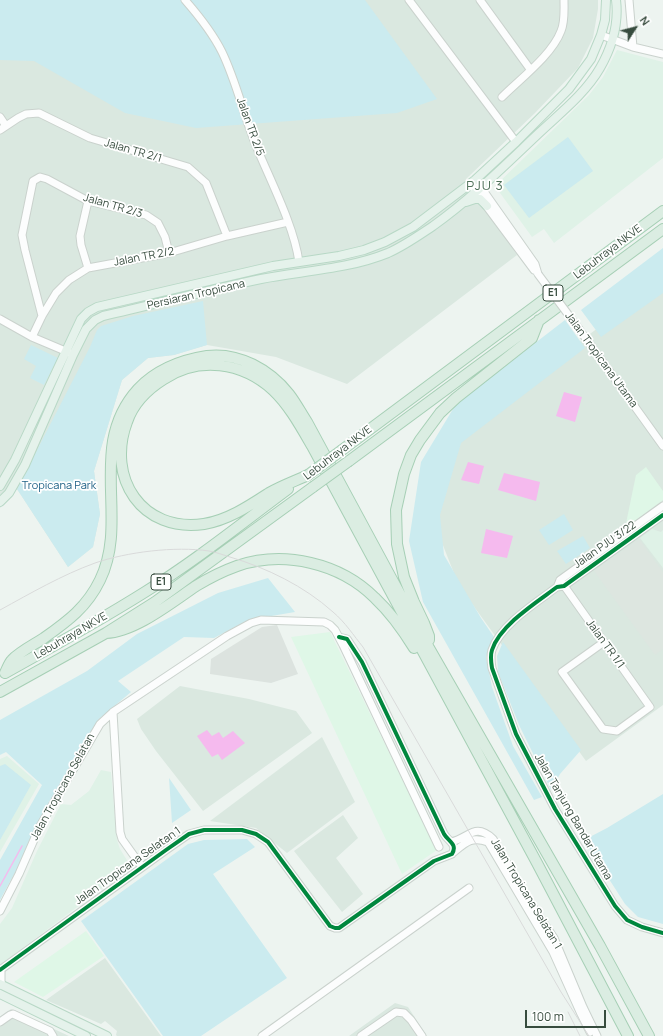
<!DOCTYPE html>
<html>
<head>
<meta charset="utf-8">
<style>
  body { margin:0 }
  #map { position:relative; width:663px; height:1036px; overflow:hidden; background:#edf4f0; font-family:Manrope,sans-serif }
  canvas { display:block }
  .north { position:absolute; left:615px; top:8px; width:40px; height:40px; -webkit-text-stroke:3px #fff; paint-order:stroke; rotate:54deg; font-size:11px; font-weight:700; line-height:16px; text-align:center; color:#374c3e }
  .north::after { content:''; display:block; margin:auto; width:14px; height:18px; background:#374c3e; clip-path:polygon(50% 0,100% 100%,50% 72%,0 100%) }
  .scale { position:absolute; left:525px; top:1010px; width:81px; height:18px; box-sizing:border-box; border:2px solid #374c3e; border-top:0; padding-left:5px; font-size:12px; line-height:14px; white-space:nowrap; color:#374c3e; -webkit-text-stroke:3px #fff; paint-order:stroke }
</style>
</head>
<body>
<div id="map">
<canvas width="663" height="1036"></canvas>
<div class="north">N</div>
<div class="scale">100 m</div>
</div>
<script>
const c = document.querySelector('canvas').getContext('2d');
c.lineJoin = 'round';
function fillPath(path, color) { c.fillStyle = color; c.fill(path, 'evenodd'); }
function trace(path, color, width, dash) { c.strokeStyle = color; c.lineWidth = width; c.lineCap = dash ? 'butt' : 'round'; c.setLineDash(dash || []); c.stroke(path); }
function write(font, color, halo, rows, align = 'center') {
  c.font = font + ' Manrope,sans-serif'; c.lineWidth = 3.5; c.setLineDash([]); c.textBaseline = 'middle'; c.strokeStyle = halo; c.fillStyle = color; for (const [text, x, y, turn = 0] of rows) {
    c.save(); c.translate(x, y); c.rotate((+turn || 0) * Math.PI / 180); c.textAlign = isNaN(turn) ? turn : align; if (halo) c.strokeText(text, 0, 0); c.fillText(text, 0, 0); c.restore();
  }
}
const residential = new Path2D(`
  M0,0h598v9l-5,29 -15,30 -43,45 -69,66 51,76 -170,129 -71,-27 -69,-12 -33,10 -26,3 -26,22 -28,91 6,43 -7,33 -25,20 -51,-78 -17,19z
  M663,279v426l-77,56 -127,-175 -24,-61 12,-65 22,-35z
  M180,686l69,13 47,12 16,22 -109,78 -47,-60 -15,-22 -4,-10z
  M322,737l33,65 -68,51 -31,-25 -46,-7z
  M343,815l15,23 -22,20 27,36 -21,18 -48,-61z
  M105,958l56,78h-44l-1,-1 1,-4 -12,-10 -4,3 -55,-24z
  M395,1003l13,4 19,29h-78z
  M11,1009l58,27h-69v-19z`);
const commercial = new Path2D(`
  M646,467l17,24v9l-38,28 11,-53z
  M330,632l107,218 -35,24 -111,-237z
  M86,931l18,25 -61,41 -29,-15z`);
const industrial = new Path2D(`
  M639,539l24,33v77l-8,6 -61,-84z`);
const education = new Path2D(`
  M617,50l46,12v96l-109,85 -10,-14 -12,8 -37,-51 94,-91 14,-18z
  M652,529l9,3 2,-2v38l-23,-30z
  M7,756l32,28 -39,68v-93z
  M101,770l10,2 6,68 3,9 10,16 -1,3 -129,97v-41l12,-16 25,-57 24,-47 10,1 18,-14z`);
const green = new Path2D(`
  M0,0h365l72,99 -40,14 -201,15 -71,-15 -91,-52 -34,-1z
  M568,137l25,34 -64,47 -25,-33z
  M663,248v45l-62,44 -20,-27z
  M203,301l4,44 -33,10 -26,3 -26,22 -28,91 6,43 -7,33 -25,20 -51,-78 73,-142 7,-17 4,-4 32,-10z
  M565,320l20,28 -124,95 -21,72 4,40 37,63 13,19 -8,20 6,30 21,59 29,51 -8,3 -111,-198 -14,-61 12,-79 35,-58z
  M31,345l27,13 -14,27 -14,-7 6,-12 -12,-7z
  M564,514l9,16 -24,15 -10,-15z
  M583,536l7,12 -24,16 -9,-13z
  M268,578l27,34 -47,8 -34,18 -30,-1 -66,44 13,11 -33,28 -98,180v-40l42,-75 -36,-33 -6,3v-35l87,-49 50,-37 81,-41z
  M503,642l78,108 -21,24 -9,16 -32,-65 -21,-53 -1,-16z
  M5,764l26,21 -31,55v-74z
  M169,778l22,32 -19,13z
  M663,794v130l-25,-7 -13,-13 -41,-64 23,-12z
  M247,839l8,8 -42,27 74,104 -86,58h-38l-82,-115 107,-77 16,-4z`);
const parking = new Path2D(`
  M277,625l21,49 -27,9 -61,-9 1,-15 51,-32z`);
const water = new Path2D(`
  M564,392l18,5 -7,25 -19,-6z
  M468,462l16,4 -5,18 -18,-4z
  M504,473l36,9 -4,19 -38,-11z
  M486,529l27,7 -6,22 -26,-5z
  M207,730l5,6 7,-4 4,6 10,-7 12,12 -23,17 -4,-6 -6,3 -15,-21z`);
const stream = new Path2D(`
  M0,886l22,-40`);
const minor = new Path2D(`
  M185,0c14,16 27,32 37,52 15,31 22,65 35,96 14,34 37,78 42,114
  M409,0l107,142
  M480,0l50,69
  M629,0l4,47
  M601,35l32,12 30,7
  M502,97c18,-18 50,-42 59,-66 4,-9 3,-21 3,-31
  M0,117l6,9
  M0,130l18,-12 8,-4 13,-1 51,25 98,29 18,16 21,53
  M478,183l57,81 3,10
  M470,184l64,86
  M88,201l-8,35 1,9 7,23
  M42,316l-17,-66 -3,-15 11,-54 7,-4 7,2 41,22 58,14 12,8 7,14 4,16
  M0,319l32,18 38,16
  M579,329l84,117
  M32,337l10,-21 14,-23 13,-13 19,-12 81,-15 58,-17 61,-14
  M663,515l-99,71 -7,1c-20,15 -57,38 -65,63 -2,6 -1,12 0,18l24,66 39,75 60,97 12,14 15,7 21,6
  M560,580l90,127 -33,24 -14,-2 -41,-57 42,-30
  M558,585l2,-5 103,-74
  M113,712l7,120 2,7 20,28
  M451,842c18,-4 24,-20 42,-3l32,56 29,43 29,69 14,29
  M454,852c12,-10 18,-16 34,-10l65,110 28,62 9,18
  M0,911l19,-37 21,-48 60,-102 13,-12 114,-76 24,-13 10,-3 63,2 6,3 5,5 8,15 96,202
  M1,969v12l1,4
  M0,970l166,-120 23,-16 15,-4h38l14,4 12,8 62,84 5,2h4l95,-67 18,-7c6,-10 -4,-13 -8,-20l-82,-172 -15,-23 -8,-2
  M0,1022l10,-7 3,-1 37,17 3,5
  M262,1036l207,-148
  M361,1036l35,-24 8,1 7,7 11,16`);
const major = new Path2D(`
  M466,202l9,-3h5l7,7
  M0,486l15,-26 66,-141 7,-7 9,-5 176,-41 66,-10 25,-6 21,-8 28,-15 62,-47 41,-38 53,-53 22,-30 10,-24 4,-15 1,-20
  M0,502l9,-9 16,-28 48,-110 13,-26 9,-9 8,-4c53,-12 105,-26 158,-37 42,-8 88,-10 127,-26 16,-7 30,-17 45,-27 38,-27 71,-60 105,-92 21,-20 47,-40 62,-66 12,-21 19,-44 16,-68
  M0,984l107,52
  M0,994l86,42`);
const highway = new Path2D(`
  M342,450l321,-239
  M349,461l314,-232
  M308,475c-13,6 -27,11 -39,18 -20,13 -41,27 -65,31 -62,9 -98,-46 -77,-102 6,-18 21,-33 37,-43 35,-23 78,-17 109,11 16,15 28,37 39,56l225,417 91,173
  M106,633c29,-1 66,-31 90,-47 13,-8 27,-15 41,-20 47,-16 103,-3 138,32 16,15 28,32 39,50
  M429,640v-4l-5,-13 -10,-21 -10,-25 -7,-33 -1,-34 8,-36 7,-19 9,-15 20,-27 16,-15 76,-60 7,-18
  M5,673c2,-4 4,-10 7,-13 7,-8 23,-16 32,-22 24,-17 43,-31 56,-58 30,-61 -14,-134 38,-191 19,-20 43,-29 69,-33 32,-4 63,14 82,38 7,9 12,19 18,28l122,226 171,298 49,90
  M5,673c47,-26 94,-52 140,-81 50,-31 96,-68 143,-103
  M0,692l106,-59 49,-31 158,-115`);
const tram = new Path2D(`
  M0,610c31,-17 62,-35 95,-47 32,-11 80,-17 114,-12 7,1 14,4 21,6 37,11 74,29 103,55 12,10 21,24 30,35l198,345 28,44
  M568,1012l12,24`);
const minorBridge = new Path2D(`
  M538,274l41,55`);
const highwayBridge = new Path2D(`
  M308,475l34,-25
  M313,487l36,-26`);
const cycleway = new Path2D(`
  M663,515l-99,71 -7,1c-20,15 -57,38 -65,63 -2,6 -1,12 0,18l24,66 39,75 60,97 12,14 15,7 21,6
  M0,970l166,-120 23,-16 15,-4h38l14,4 12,8 62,84 5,2h4l95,-67 18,-7c6,-10 -4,-13 -8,-20l-82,-172 -15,-23 -8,-2`);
const shields = [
  [553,293,20],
  [161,582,20]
];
const shieldNames = [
  ["E1",553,293],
  ["E1",161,582]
];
const streetNames = [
  ["Jalan TR 2/5",250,127,70],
  ["Jalan TR 2/1",133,151,16],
  ["Jalan TR 2/3",113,206,16],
  ["Lebuhraya NKVE",608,252,-37],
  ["Jalan TR 2/2",144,257,-11],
  ["Persiaran Tropicana",196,295,-13],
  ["Jalan Tropicana Utama",601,360,54],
  ["Lebuhraya NKVE",338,453,-37],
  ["Jalan PJU 3/22",605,545,-35],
  ["Lebuhraya NKVE",71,636,-30],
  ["Jalan TR 1/1",605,644,54],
  ["Jalan Tropicana Selatan",63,787,-61],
  ["Jalan Tanjung Bandar Utama",573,817,60],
  ["Jalan Tropicana Selatan 1",128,866,-35],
  ["Jalan Tropicana Selatan 1",526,894,59]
];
const parkNames = [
  ["Tropicana Park",59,486]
];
const quarterNames = [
  ["PJU 3",485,186]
];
fillPath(residential, '#dae8e0');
fillPath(commercial, '#dff7e7');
fillPath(industrial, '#dde6e0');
fillPath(education, '#dff2e7');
fillPath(green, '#cbebef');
fillPath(parking, '#dce3df');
fillPath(water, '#f5baee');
trace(stream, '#f5baee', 1.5);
trace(minor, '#cad2cd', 9);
trace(major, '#b8d8c6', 10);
trace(highway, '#a6cfb5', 12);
trace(minor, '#fcfdfd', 7);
trace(major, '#e5f2eb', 8);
trace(highway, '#dbede2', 10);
trace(tram, '#d9dada', 1);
trace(minorBridge, '#cad2cd', 9, []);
trace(highwayBridge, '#a6cfb5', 12, []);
trace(minorBridge, '#fcfdfd', 7);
trace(highwayBridge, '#dbede2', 10);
trace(cycleway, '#00873e', 4);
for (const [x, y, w] of shields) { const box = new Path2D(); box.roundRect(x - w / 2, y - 8, w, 16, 3); c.fillStyle = '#fff'; c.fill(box); trace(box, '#374c3e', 1); }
write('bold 10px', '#374c3e', null, shieldNames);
write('11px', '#374c3e', '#fff', streetNames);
write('11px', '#216387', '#fff', parkNames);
c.letterSpacing = '1px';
write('13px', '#4d7058', '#fff', quarterNames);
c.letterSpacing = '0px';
</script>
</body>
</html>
